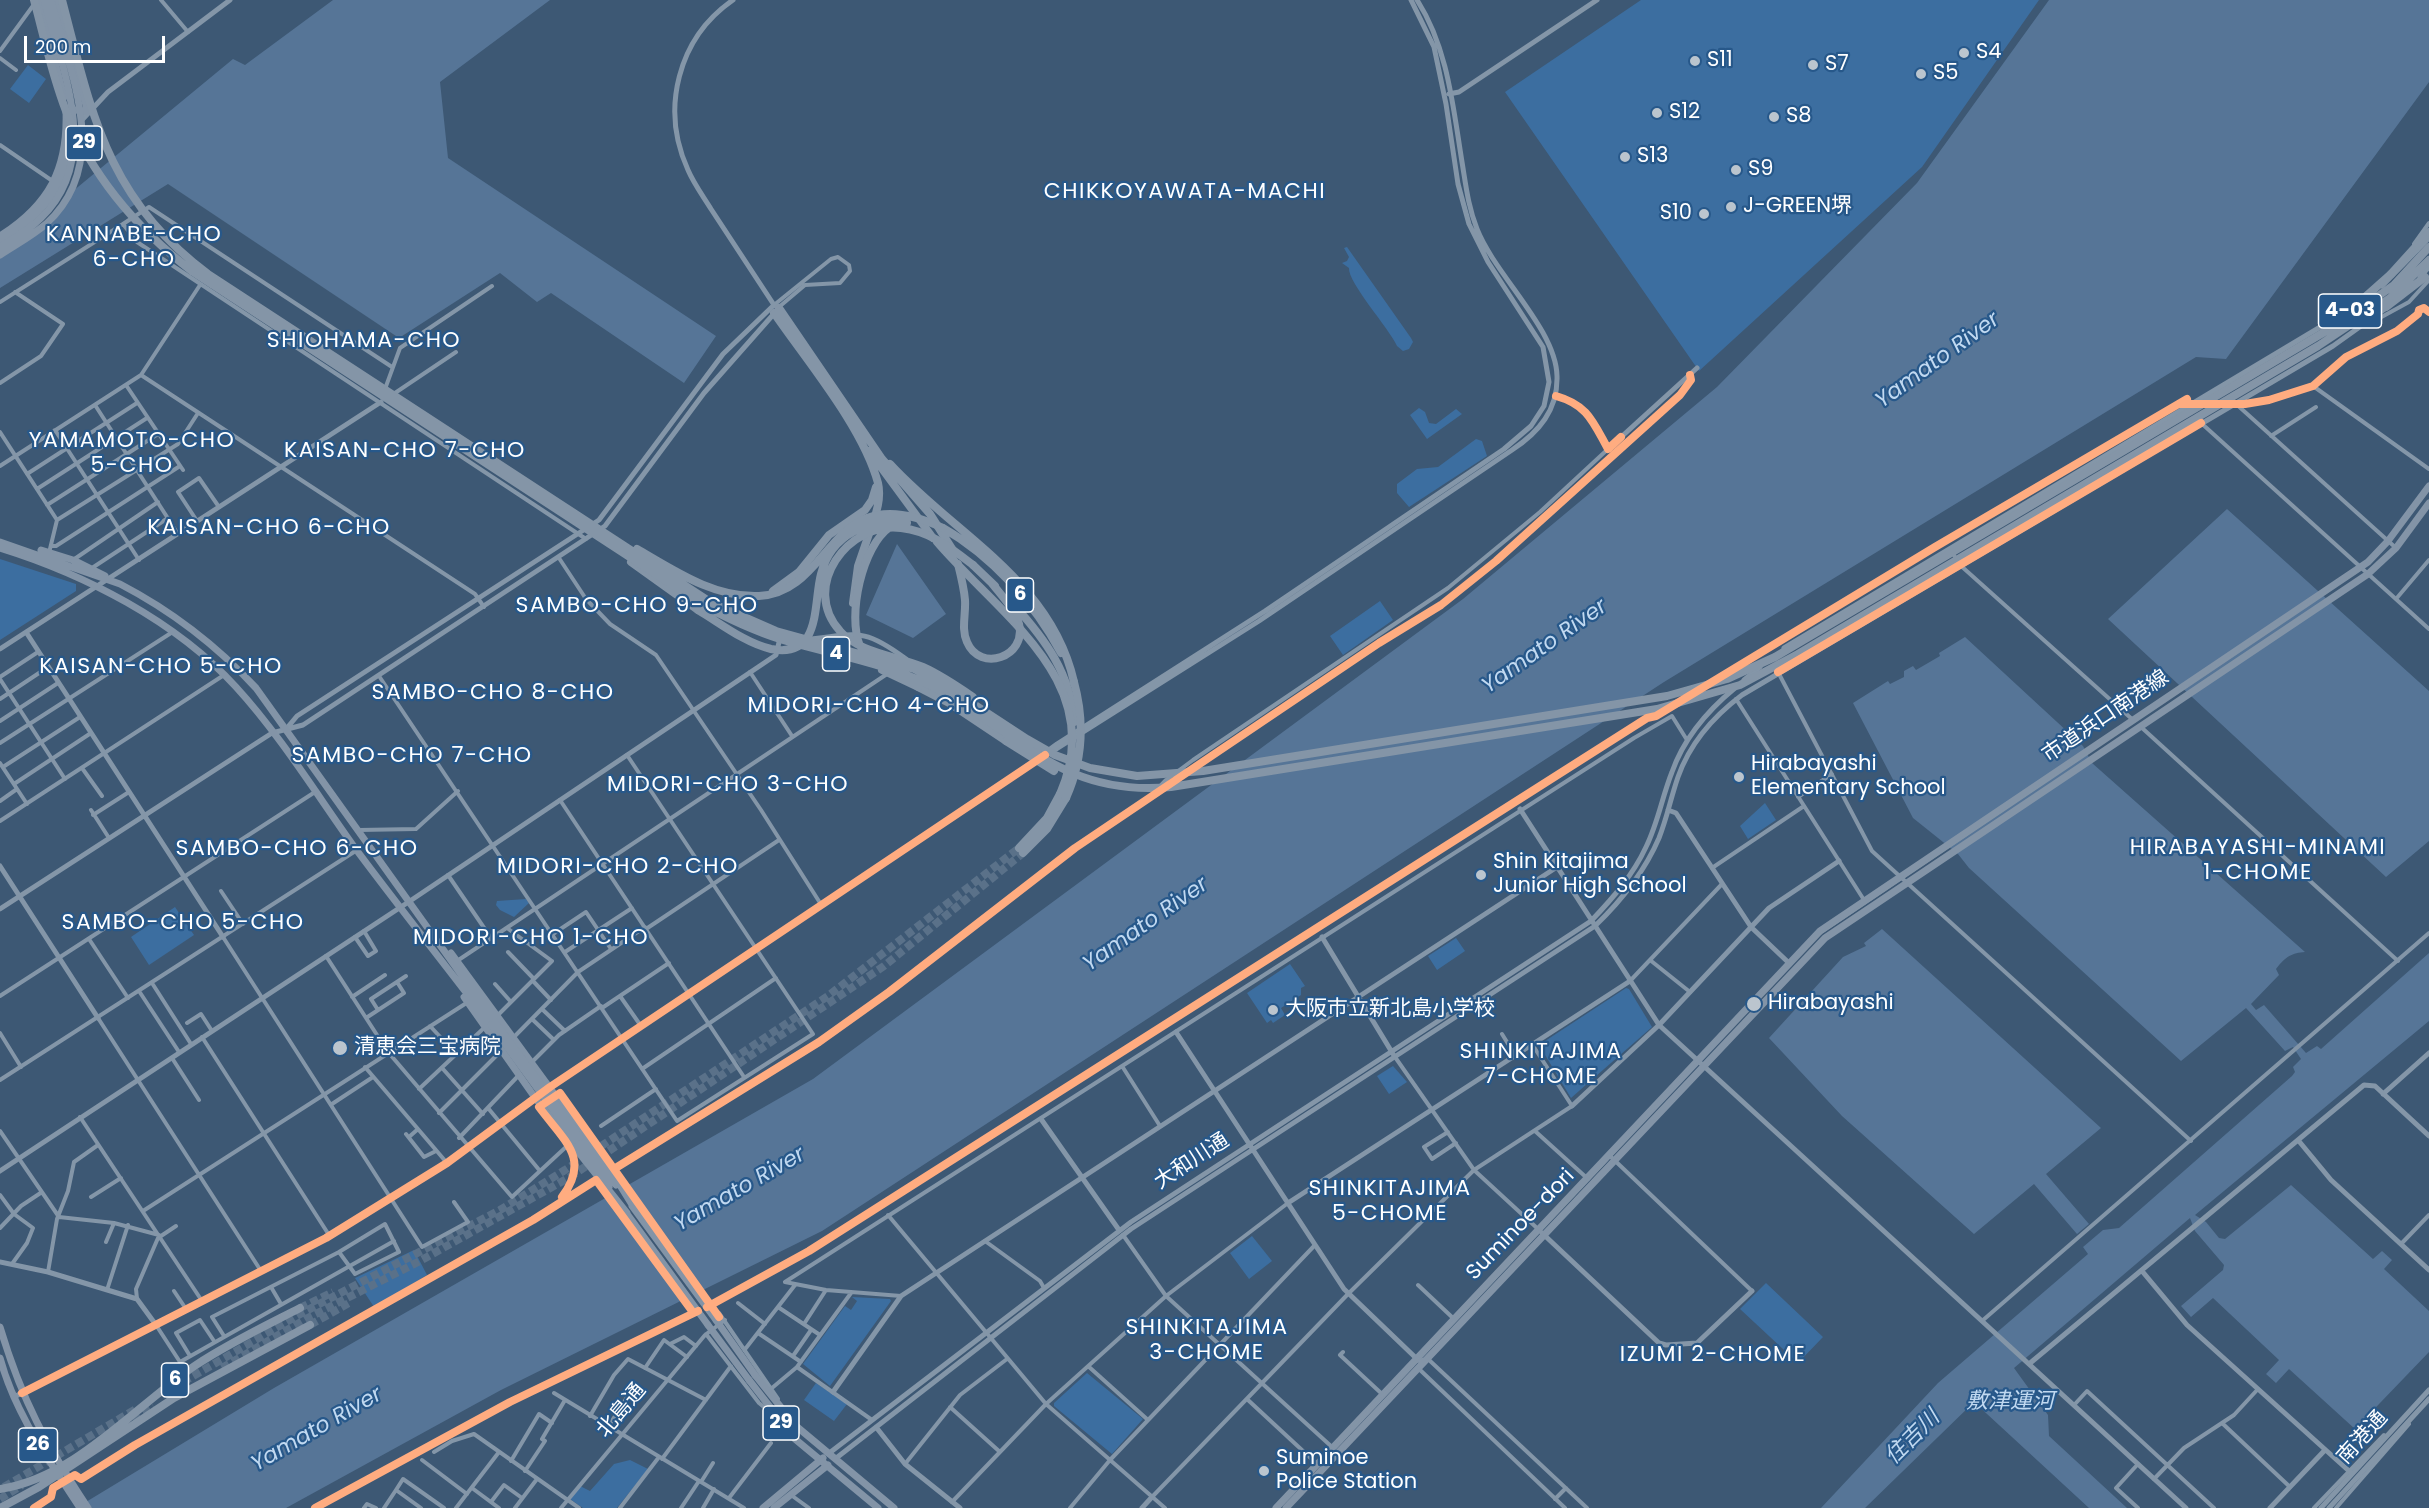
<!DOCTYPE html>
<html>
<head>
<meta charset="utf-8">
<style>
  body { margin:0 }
  #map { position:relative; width:2429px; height:1508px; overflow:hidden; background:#3d5874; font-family:Poppins,sans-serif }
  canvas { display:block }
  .scale { position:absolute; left:24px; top:36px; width:141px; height:27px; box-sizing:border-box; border:3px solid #fff; border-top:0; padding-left:8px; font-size:18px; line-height:21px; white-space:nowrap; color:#fff; -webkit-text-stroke:4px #27588a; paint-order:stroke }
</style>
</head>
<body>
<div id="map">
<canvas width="2429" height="1508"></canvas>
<div class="scale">200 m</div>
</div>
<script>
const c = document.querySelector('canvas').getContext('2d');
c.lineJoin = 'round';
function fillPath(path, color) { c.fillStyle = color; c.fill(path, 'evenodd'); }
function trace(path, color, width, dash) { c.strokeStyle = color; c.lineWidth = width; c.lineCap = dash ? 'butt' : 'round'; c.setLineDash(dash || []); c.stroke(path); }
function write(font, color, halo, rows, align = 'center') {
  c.font = font + ' Poppins,"Noto Sans JP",sans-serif'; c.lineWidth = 4.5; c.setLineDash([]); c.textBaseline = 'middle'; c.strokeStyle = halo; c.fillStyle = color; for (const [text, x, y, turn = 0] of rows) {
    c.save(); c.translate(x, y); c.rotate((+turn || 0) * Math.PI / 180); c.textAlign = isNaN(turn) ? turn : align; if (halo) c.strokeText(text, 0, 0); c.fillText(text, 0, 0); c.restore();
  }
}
const green = new Path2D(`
  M1641,0h398l-117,167 -223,204 -194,-279z
  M28,65l18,14 -17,24 -19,-14z
  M1347,247l64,91 2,4 -4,7 -6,2 -6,-5c-8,-18 -49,-63 -48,-78l-7,-5 5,-2 2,-4 -5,-9z
  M1419,408l6,4 4,11 7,1 20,-15 6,5 -35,25 -17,-24z
  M1476,439l6,2 5,15 -78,51 -12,-14v-9l20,-15 21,-2z
  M0,559l76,25v7l-76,49z
  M1380,601l13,19 -50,35 -13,-19z
  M1765,803l11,17 -28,19 -8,-13z
  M526,899l3,4 -15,14 -14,-7 -4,-5 1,-4z
  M175,907l19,28 -45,30 -18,-28z
  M1456,938l9,13 -28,19 -9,-14z
  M1290,964l15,22 -4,2v7l-20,13 4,7 -12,8 -2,-3 -4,3 -20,-30z
  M1626,988l3,1 23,38 -81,71 -32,-53z
  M1393,1066l14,16 -18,12 -12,-18z
  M1252,1236l20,25 -23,18 -19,-26z
  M414,1250l13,25 -53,32 -19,-29z
  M1766,1283l57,54 -25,26 -58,-54z
  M852,1297l38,2 1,2 -61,85 -27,-22 42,-58 6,4 6,-9z
  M1087,1373l56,46 -31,35 -58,-48v-3z
  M816,1383l31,21 -13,17 -30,-21z
  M630,1460l18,9 -31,39h-34l-13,-9 10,-13 10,5 24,-27z`);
const water = new Path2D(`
  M333,0h217l-110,82 8,76 268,178 -32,47 -133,-90 -14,9 -37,-29 -101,65 -231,-154 -168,104v-37l46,-30 21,-25 166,-137 12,6z
  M2049,0h380v82l-203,277 -30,-2 -532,325 -842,549 -321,159 -215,118h-210l198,-120 539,-309 650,-480 254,-212 200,-204z
  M2227,509l202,182v150l-43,36 -278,-258z
  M897,544l49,70 -33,24 -47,-23z
  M1965,637l118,109 9,17 213,189c-13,1 -19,4 -29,17l3,6 -28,29 5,6 8,-5 42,48 11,-7 4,3 108,-96v68l-234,194 11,7 13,16 6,1 66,-54 82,74 9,-8 10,9 -8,9 45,42v41l-74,77 -66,-60 -13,14 -10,-9 13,-14 -66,-62 -22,19 -10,-11 42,-36 1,-5 -29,-34 -5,-13 -176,150 34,47 1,21 78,72h-38l-115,-106 -109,106h-44l117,-125 150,-129 -5,-7 20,-17 16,-2 173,-152 3,-4 -2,-5 8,-8 -8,-12 -8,4 -39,-43 -65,53 -212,-193 -11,-14 -45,-36 -60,-115 35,-22 2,3 14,-7v-6l9,-5 3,4 24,-14 -1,-3z
  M1882,929l219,199 -55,46 43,50 -12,10 -43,-50 -60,50 -132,-118 -73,-78 74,-81 23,-11 -2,-3z`);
const pier = new Path2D(`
  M625,1183l79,110 -20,10 -80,-108z`);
const motorwayTunnel = new Path2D(`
  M300,1308l33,-16
  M310,1325l39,-22
  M222,1368l84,-49 114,-58 150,-84 314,-211 139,-113
  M162,1394l140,-81 198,-103 65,-40 263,-174 191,-148
  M123,1426l31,-19
  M4,1487l132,-78
  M0,1499l22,-14`);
const minor = new Path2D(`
  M161,0l27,32
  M0,51l35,-48
  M0,58l16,12
  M0,145l54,37
  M123,224l26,-17 243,160
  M2414,244l15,-21
  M0,302l123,-78 14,18 449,297
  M774,305l57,-46 7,-2 11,8 1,6 -10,12 -35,2 -26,22
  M2334,316l19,-13
  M2365,326l44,-24 20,-22
  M141,375l334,219 9,13
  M0,383l41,-27 22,-32 -48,-32
  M126,385l57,85
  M2313,386l116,83
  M385,389l15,-41 92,-62
  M392,395l64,-43
  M2235,403l161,145
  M95,405l83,129
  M2200,422l229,207
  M55,430l84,130
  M0,432l57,88 -8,33
  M2271,436l45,-29
  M0,466l141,-91 59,-90
  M27,474l110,-71
  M37,489l110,-71
  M47,505l111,-71
  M57,520l121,-76 20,-31
  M197,521l-19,-29 21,-14 20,29
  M51,546h5l124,-80
  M1952,552l8,13 173,155
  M559,558l27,41 24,25 46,31 105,155 61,96
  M73,560l85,-58
  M92,568l76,-50
  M2396,599l33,-39
  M750,672l42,64
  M1778,672l94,179 319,290
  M379,676l298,445 136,-87 -186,-279
  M0,677l38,-25
  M0,679l65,100
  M0,699l48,-32
  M1736,699l128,201
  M0,721l58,-38
  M2141,727l257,234
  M0,743l171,-110
  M0,763l27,41
  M3,767l77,-50
  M82,768l20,28
  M14,784l77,-51
  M1798,797l34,-23
  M560,800l184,277
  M0,801l17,-12
  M1146,801l20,-21 27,-20 255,-172 92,-76 68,-63
  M91,810l18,28
  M93,815l36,-23
  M0,821l224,-146
  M359,830l57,-1 42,-38
  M1712,868l92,-62
  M448,875l43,63
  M221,891l22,33
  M646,929l133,-89
  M553,934l33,-22 25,37
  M223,937l199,310 46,-25 -14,-20
  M355,937l13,19 8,-5 -12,-20
  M89,939l39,59
  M508,952l26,27
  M565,952l67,-44
  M326,956l62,96 124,145 28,-26
  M1650,960l40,32
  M457,961l430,-287
  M533,981l18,19
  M1630,981l92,-97
  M152,983l39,61
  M495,984l16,18
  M139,991l40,61
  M0,996l315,-204
  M620,996l21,30
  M352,997l33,-22
  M602,1008l67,-45
  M542,1009l23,22
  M378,1010l-7,-11 35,-23
  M498,1015l54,-54 -45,-33
  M98,1018l163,253
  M366,1018l38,-25 -7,-11
  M532,1019l22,21
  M187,1023l14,-9 11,17
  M430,1026l14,15
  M0,1033l21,34
  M1502,1034l13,21
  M202,1037l127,198
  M513,1038l65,-66 67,-45
  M1395,1057l79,113 64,59
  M172,1058l27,42
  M532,1062l27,-27 42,-29
  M1122,1066l38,60
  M365,1067l82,96
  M443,1069l40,45
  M642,1069l134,-91
  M0,1080l357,-230
  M419,1089l66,-62
  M332,1104l41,-27
  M488,1108l52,63 27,-25 -20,-28
  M439,1113l63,-63
  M80,1117l122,184
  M601,1126l55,-37
  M0,1131l59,86 55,6 45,12
  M1535,1131l53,48
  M1448,1132l-24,15 8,12 24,-16
  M406,1134l18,23 12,-6
  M409,1137l9,-8
  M459,1138l60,-63
  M1610,1156l142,135
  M0,1195l14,19 19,14 -6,15 -15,21
  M91,1197l30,-19
  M143,1211l325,-209
  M888,1215l158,189 119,104
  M0,1228l21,-22 21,-14
  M1123,1235l43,61 166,151
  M985,1241l55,40 4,7
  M106,1242l8,-19
  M2401,1244l28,-29
  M48,1272l9,-53 11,-28 6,-29 24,-17
  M785,1282l849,-544 38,-22 15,24
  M785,1282l41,8 75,6
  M1418,1285l36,34
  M271,1287l10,17
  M107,1290l21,-65
  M174,1291l12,18
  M137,1299l-1,-10 22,-51 18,-12
  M738,1303l27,21
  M778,1307l42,28
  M719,1313l59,86
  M1982,1321l447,-388
  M804,1324l22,-34
  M156,1325l24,37 214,-121
  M758,1333l43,29
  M706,1334l53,69 11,9
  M224,1336l-12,-19 127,-65 46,-28 14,28 -44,22 -16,-22
  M670,1344l14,-7 12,9
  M746,1348l49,-63
  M1343,1352l-3,3 42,39
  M190,1356l-14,-23 24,-13 14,21
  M793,1356l18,-26
  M1417,1361l11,-2 159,149
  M1088,1366l60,54
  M797,1367l75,53
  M645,1368l19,-28 23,17
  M1418,1368l147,140
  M772,1388l25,-21 54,-74
  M554,1393l190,115
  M1248,1400l69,64
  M2075,1404l12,-13 127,117
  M950,1407l50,45
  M590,1416l24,-41 14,-16 78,41
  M2222,1423l68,64
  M608,1427l23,-36
  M434,1452l18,-11 22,-7 105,74
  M662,1459l69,-93
  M422,1460l45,34
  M511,1461l28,-47 13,9
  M905,1464l55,-69 47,-36
  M2138,1464l-22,24 22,20
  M525,1471l20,-30 -3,-2 23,-39
  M2154,1479l30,-31 50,-33 24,-26
  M701,1482l12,-19
  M472,1488l27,20
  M396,1490l7,-11 41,29
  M791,1495l18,13
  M1152,1497l196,-203 126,-124 98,-64 -40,-62
  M729,1498l42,-55
  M1555,1499l11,-11
  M491,1502l13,-17 18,13
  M952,1502l94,-98 120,-108 122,-93
  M364,1508l3,-4 9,4
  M384,1508l12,-18 25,18
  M456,1508l43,-56
  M515,1508l22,-29
  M561,1508l144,-173 20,-15
  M620,1508l39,-51
  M681,1508l18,-27
  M703,1508l11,-19
  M1070,1508l40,-48 205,-215
  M2314,1508l70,-73
  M2336,1508l73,-84`);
const tertiary = new Path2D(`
  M1449,94l10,-2 138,-92
  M81,121l27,-29 122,-92
  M66,150l7,-19
  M2420,277l9,-10
  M2382,286l47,-48
  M1556,396c32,9 37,26 52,53l89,-81
  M26,632l197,305
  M811,639c48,-6 55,-10 95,20
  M1784,648l563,-337
  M0,649l381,-247
  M1744,680l16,-13
  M287,728l10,-12 302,-196 124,-166 51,-49
  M1022,740l17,11
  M1050,753l209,-132 253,-171c27,-18 46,-40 45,-74 -1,-47 -62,-101 -80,-147 -9,-23 -11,-43 -15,-67 -9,-55 -14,-114 -45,-162
  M1520,809l139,216 527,483
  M1668,810l8,3 75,114 39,37
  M0,866l98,152
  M0,909l272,-176 31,-8 302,-199 99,-133 75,-85 -5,-3c-21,-32 -42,-64 -63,-96 -8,-13 -17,-25 -23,-39 -28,-61 -10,-132 45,-170
  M1322,937l71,117
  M1176,1032l168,257 73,70
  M2383,1094l46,-41
  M1572,1106l87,-81 110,-117 70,-47
  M1041,1119l78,111
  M2298,1140l33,40 98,90
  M0,1171l410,-270 366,-246 4,-17
  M1288,1203l342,-222
  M1542,1233l117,110 7,2 31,-2 55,-52
  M0,1262l48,10 89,27 19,26
  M2142,1271l45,54 162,146
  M2029,1364l335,-279 11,1 54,50
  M833,1392l68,-96 656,-429
  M14,1397l312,-159 121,-75 103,-76 446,-298 61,-45 208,-133 239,-162 27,-23 13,-20 5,-24 -6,-35 -55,-85 -19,-38 -11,-40 -12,-80 -12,-57 -23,-47
  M876,1427l29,37 55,44
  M828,1454l303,-232 460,-301c22,-23 42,-46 55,-74 12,-24 16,-50 26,-75 12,-34 35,-61 63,-84
  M835,1459l296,-230 464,-303c27,-26 49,-53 64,-88 8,-20 12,-41 19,-61 12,-34 36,-61 64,-82l591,-349 56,-40
  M1142,1508l10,-11
  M2270,1508l55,-58
  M2321,1508l108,-118
  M2329,1508l100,-109`);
const primary = new Path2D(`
  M39,0l25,97
  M56,0l32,112 -12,-2
  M0,236c49,-31 68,-67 66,-125
  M0,242c34,-22 61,-47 70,-89
  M0,542l120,42c50,26 98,63 136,104l239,334
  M0,548c84,26 176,73 236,139 44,48 81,108 119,161 44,59 91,118 136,177
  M41,550l32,10 32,16
  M451,953l162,221 21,34
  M464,997l72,102 91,114
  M580,1137l36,48
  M575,1140l34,47
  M632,1206l84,114
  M625,1211l83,114
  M755,1375l41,51 98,82
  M749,1380l46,59 83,69
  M763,1508l60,-50
  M774,1508l54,-43
  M1276,1508l544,-577 548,-369 20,-21 41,-55
  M1286,1508l539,-570 543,-364 28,-26 33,-45`);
const trunk = new Path2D(`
  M0,1327c22,74 46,117 88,181
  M0,1358c15,56 49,102 80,150`);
const motorway = new Path2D(`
  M2391,274l38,-42
  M779,308l103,151 48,55 24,38
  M774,313c33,48 89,114 104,170 3,13 0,25 -4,36
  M869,451l64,87
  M890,464c65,71 161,116 184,218
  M943,528c49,28 92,76 118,125
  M631,562l67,48
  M958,564c3,12 6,24 7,36 1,14 -4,29 2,42 13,31 60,15 52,-18 -5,-16 -18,-29 -28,-42
  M973,565l22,21
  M773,591l26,-19 30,-37 36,-25 7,-10 4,-13
  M853,603l5,-37 12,-35
  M1014,605c31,34 57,69 60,117
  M918,687l31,16 57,38
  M1019,848l28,-30 13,-24
  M1023,853l24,-24 19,-31
  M0,1489c75,-11 135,-83 196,-124 33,-22 69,-39 104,-57
  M0,1508l39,-21 135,-89 136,-73`);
const tram = new Path2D(`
  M1275,1508l328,-343 111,-124 105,-106 540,-365 32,-30 38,-51`);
const primaryBridge = new Path2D(`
  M0,247c14,-9 29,-17 41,-29 62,-60 21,-148 3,-218
  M0,255c15,-10 32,-19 46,-31 67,-61 24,-151 5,-224
  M495,1022l85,115
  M491,1025l84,115
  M716,1320l39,55
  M708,1325l41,55`);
const motorwayBridge = new Path2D(`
  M34,0c10,37 18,75 32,111 26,66 71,118 127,161l513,335c27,14 54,27 84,35 38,11 77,18 114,32 102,38 142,125 267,113l486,-78 83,-24 58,-31 520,-308 72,-48 39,-38
  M62,0c30,114 45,199 146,274l504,329 64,28 138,38 26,13 87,57 28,16 35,13 47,8 66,-5 464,-75 60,-17 48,-22 563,-333 56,-39 35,-38
  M2386,307l39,-30
  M2347,313l44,-39
  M937,542c63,74 172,140 123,252
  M637,549c38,22 77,49 122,47 76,-4 69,-122 184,-68
  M973,565c-22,-17 -43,-34 -72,-37 -53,-7 -101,59 -61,103 19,22 57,25 83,36 18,8 34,19 50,30
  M698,610c22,13 47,33 73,39 51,10 42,-45 50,-75 10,-39 48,-57 86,-51
  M860,646c-13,-30 2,-100 30,-119
  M882,670l36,17
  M1006,741l48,30
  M1066,798c17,-38 19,-76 8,-116`);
const cycleway = new Path2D(`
  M1556,396c32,9 37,26 52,53l13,-12
  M2179,404h66l24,-4 44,-14 33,-29 51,-26 21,-17 1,-4 5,-2 5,4
  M1778,672l423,-249
  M614,1169l205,-127 70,-50 186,-144 304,-205 62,-38 55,-44 184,-166 11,-15 -1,-5
  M562,1197c29,-39 2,-56 -23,-90l21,-14 159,224
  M707,1307l102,-56 838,-533 9,-2 279,-169 252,-148
  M22,1393l304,-155 121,-75 103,-76 495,-332
  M34,1508l17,-11 2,-9 22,-13 6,4 54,-34 398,-225 63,-40 96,131
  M315,1508l195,-106 188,-91`);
const markers = [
  [1964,53,6,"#bbc5ce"],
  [1695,61,6,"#bbc5ce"],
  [1813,65,6,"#bbc5ce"],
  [1921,74,6,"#bbc5ce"],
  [1657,113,6,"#bbc5ce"],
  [1774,117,6,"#bbc5ce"],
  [1625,157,6,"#bbc5ce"],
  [1736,170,6,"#bbc5ce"],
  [1731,207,6,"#bbc5ce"],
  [1704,214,6,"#bbc5ce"],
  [1739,777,6,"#bbc5ce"],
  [1481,875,6,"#bbc5ce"],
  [1754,1004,8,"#bbc5ce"],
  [1273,1010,6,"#bbc5ce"],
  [340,1048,8,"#bbc5ce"],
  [1264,1471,6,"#bbc5ce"]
];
const shields = [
  [84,143,36],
  [2350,311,63],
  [1020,595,27],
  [836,654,27],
  [175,1380,27],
  [781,1423,36],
  [38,1445,39]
];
const shieldNames = [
  ["29",84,143],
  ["4-03",2350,311],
  ["6",1020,595],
  ["4",836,654],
  ["6",175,1380],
  ["29",781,1423],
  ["26",38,1445]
];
const poiNames = [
  ["S4",1976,53],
  ["S11",1707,61],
  ["S7",1825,65],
  ["S5",1933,74],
  ["S12",1669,113],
  ["S8",1786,117],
  ["S13",1637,157],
  ["S9",1748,170],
  ["J-GREEN堺",1743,207],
  ["S10",1692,214,"right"],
  ["Hirabayashi",1751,765],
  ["Elementary School",1751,789],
  ["Shin Kitajima",1493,863],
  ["Junior High School",1493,887],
  ["Hirabayashi",1768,1004],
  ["大阪市立新北島小学校",1285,1010],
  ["清恵会三宝病院",354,1048],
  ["Suminoe",1276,1459],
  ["Police Station",1276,1483]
];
const streetNames = [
  ["市道浜口南港線",2106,717,-34],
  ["大和川通",1192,1162,-33],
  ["Suminoe-dori",1521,1225,-46],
  ["北島通",622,1411,-50],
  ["南港通",2363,1438,-48]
];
const neighbourhoodNames = [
  ["CHIKKOYAWATA-MACHI",1185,192],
  ["KANNABE-CHO",134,235],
  ["6-CHO",134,260],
  ["SHIOHAMA-CHO",364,341],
  ["YAMAMOTO-CHO",132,441],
  ["5-CHO",132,466],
  ["KAISAN-CHO 7-CHO",405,451],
  ["KAISAN-CHO 6-CHO",269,528],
  ["SAMBO-CHO 9-CHO",637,606],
  ["KAISAN-CHO 5-CHO",161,667],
  ["SAMBO-CHO 8-CHO",493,693],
  ["MIDORI-CHO 4-CHO",869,706],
  ["SAMBO-CHO 7-CHO",412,756],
  ["MIDORI-CHO 3-CHO",728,785],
  ["HIRABAYASHI-MINAMI",2258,848],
  ["1-CHOME",2258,873],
  ["SAMBO-CHO 6-CHO",297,849],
  ["MIDORI-CHO 2-CHO",618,867],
  ["SAMBO-CHO 5-CHO",183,923],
  ["MIDORI-CHO 1-CHO",531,938],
  ["SHINKITAJIMA",1541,1052],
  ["7-CHOME",1541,1077],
  ["SHINKITAJIMA",1390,1189],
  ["5-CHOME",1390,1214],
  ["SHINKITAJIMA",1207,1328],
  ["3-CHOME",1207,1353],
  ["IZUMI 2-CHOME",1713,1355]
];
const waterNames = [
  ["Yamato River",1938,361,-36],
  ["Yamato River",1545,647,-35],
  ["Yamato River",1146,925,-35],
  ["Yamato River",740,1190,-30],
  ["敷津運河",2010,1402],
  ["Yamato River",317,1430,-30],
  ["住吉川",1913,1438,-45]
];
fillPath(green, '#3c6ea0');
fillPath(water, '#567597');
fillPath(pier, '#3d5874');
trace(motorwayTunnel, '#5a7189', 8, [8, 4]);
trace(minor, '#8496a8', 4);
trace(tertiary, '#8496a8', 5);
trace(primary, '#8394a7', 7);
trace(trunk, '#8494a7', 7);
trace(motorway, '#8495a7', 8);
trace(tram, '#8495a7', 1.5);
trace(primaryBridge, '#8394a7', 7);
trace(motorwayBridge, '#8495a7', 8);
trace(cycleway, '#ffac80', 8);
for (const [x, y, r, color] of markers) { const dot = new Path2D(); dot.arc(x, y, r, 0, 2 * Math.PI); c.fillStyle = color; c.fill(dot); trace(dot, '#27588a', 2); }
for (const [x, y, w] of shields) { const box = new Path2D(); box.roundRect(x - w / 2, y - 17, w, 34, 4.5); c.fillStyle = '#27588a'; c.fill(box); trace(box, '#fff', 1.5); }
write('bold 20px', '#fff', null, shieldNames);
write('21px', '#fff', '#27588a', poiNames, 'left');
write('21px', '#fff', '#27588a', streetNames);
c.letterSpacing = '1.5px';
write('22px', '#fff', '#27588a', neighbourhoodNames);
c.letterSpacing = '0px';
write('italic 22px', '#c1d9f1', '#27588a', waterNames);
</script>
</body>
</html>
